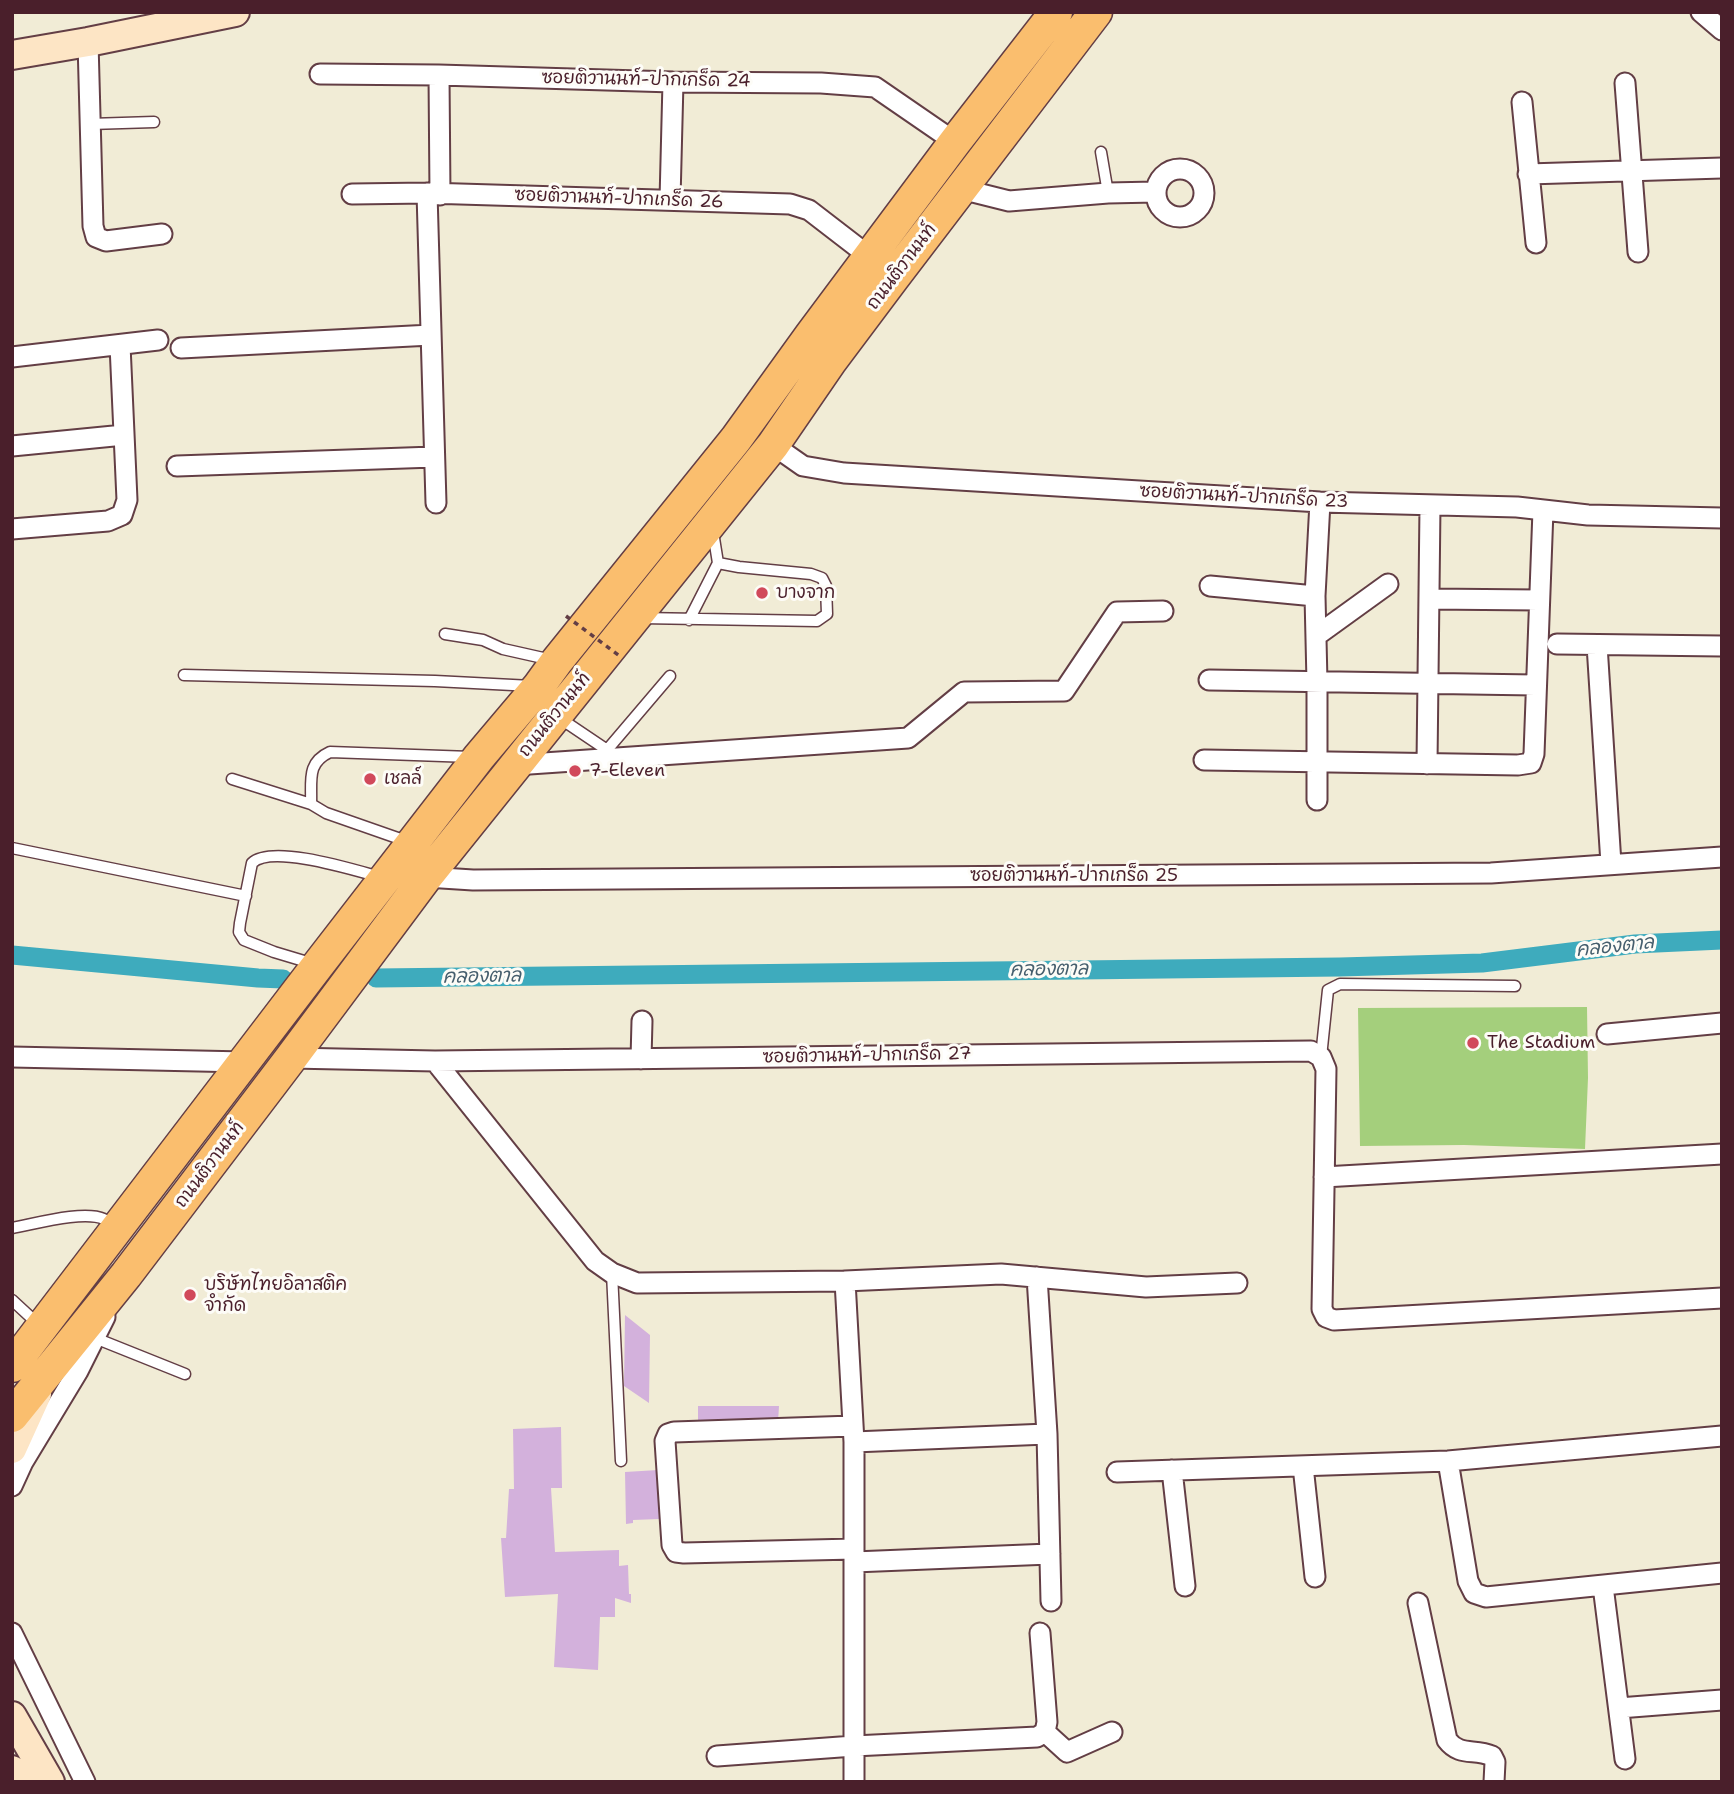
<!DOCTYPE html>
<html>
<head>
<meta charset="utf-8">
<style>
  body { margin:0 }
  #map { position:relative; width:1734px; height:1794px; overflow:hidden; background:#f1ecd6; font-family:"Shantell Sans",sans-serif }
  canvas { display:block }
  .frame { position:absolute; inset:0; border:14px solid #4a1f2b; pointer-events:none }
</style>
</head>
<body>
<div id="map">
<canvas width="1734" height="1794"></canvas>
<div class="frame"></div>
</div>
<script>
const c = document.querySelector('canvas').getContext('2d');
c.lineJoin = 'round';
function fillPath(path, color) { c.fillStyle = color; c.fill(path, 'evenodd'); }
function trace(path, color, width, dash) { c.strokeStyle = color; c.lineWidth = width; c.lineCap = dash ? 'butt' : 'round'; c.setLineDash(dash || []); c.stroke(path); }
function write(font, color, halo, rows, align = 'center') {
  c.font = font + ' "Shantell Sans","Playpen Sans Thai",sans-serif'; c.lineWidth = 6; c.setLineDash([]); c.textBaseline = 'middle'; c.strokeStyle = halo; c.fillStyle = color; for (const [text, x, y, turn = 0] of rows) {
    c.save(); c.translate(x, y); c.rotate((+turn || 0) * Math.PI / 180); c.textAlign = isNaN(turn) ? turn : align; if (halo) c.strokeText(text, 0, 0); c.fillText(text, 0, 0); c.restore();
  }
}
const green = new Path2D(`
  M1587,1007l1,71 -3,71 -121,-4 -104,1 -2,-138z`);
const canal = new Path2D(`
  M12,955l246,23 25,1
  M376,978l964,-11 142,-4 153,-19 87,-4`);
const building = new Path2D(`
  M625,1315l25,20 -1,68 -25,-17z
  M698,1406h81l-1,16h-80z
  M561,1427l1,61h-11l4,64 64,-2v16l9,-1 1,29h2v9l-16,-5v19h-15l-2,53 -44,-3 4,-73 -53,3 -4,-59h5l3,-49h5l-1,-60z
  M658,1470l1,49 -26,1v3l-7,1 -1,-52z`);
const lane = new Path2D(`
  M90,124l64,-2
  M1101,152l7,41
  M641,618l176,3 10,-7 -1,-28 -4,-8 -11,-4 -72,-7 -21,-4 -5,-31
  M689,620l29,-57
  M445,634l38,6 20,9 49,11
  M184,675l251,6 97,5
  M558,717l49,33 63,-74
  M232,779l79,25
  M409,842l-83,-29 -15,-9c1,-23 -5,-41 19,-52l141,5
  M12,848l234,48
  M314,964l-40,-12 -30,-12 -5,-8 1,-9 12,-60c20,-19 102,7 128,14
  M1321,1057l7,-67 12,-6 175,2
  M12,1228c23,-4 71,-18 92,-9 1,0 8,5 9,6
  M612,1273l9,188
  M12,1300l27,25
  M95,1338l90,36`);
const street = new Path2D(`
  M1701,12l21,18
  M88,42l5,184 3,11 10,4 56,-7
  M320,74l119,1 234,7 148,1 54,4 80,55
  M439,75l1,120
  M1625,83l13,169
  M1522,102l14,141
  M1156 193a24 24 0 1 1 48 0a24 24 0 1 1-48 0Z
  M1528,174l194,-6
  M961,189l48,12 99,-8 47,-1
  M427,193l9,310
  M352,194l75,-1 363,11 19,6 61,47
  M670,200l3,-118
  M181,348l250,-13
  M12,357l146,-17
  M773,445l30,21 41,7 476,29 197,5 71,8 134,3
  M12,446l112,-11
  M177,466l257,-9
  M12,529l96,-8 14,-6 5,-15 -7,-155
  M1210,586l105,10
  M1429,599l110,1
  M1316,636l72,-52
  M1557,644l165,2
  M1597,645l14,219
  M1209,680l326,5
  M1204,760l314,5 13,-2 3,-9 9,-244
  M1427,764l3,-258
  M515,765l393,-27 56,-46 100,-1 53,-79 46,-1
  M1317,800v-118l-2,-86 5,-94
  M426,877l47,3 1018,-7 231,-16
  M1607,1034l115,-11
  M12,1057l233,5
  M291,1058l144,3 876,-10 10,6 5,12 -4,240 4,8 8,3 388,-22
  M641,1059l1,-38
  M435,1061l160,200 17,12 25,10 208,-2 156,-7 145,13 91,-4
  M1324,1177l398,-23
  M1037,1277l10,157 4,167
  M845,1281l9,161v340
  M853,1426l-179,6 -6,2 -3,7 7,104 4,7 8,1 170,-4
  M854,1442l193,-8
  M1448,1461l20,120 6,12 12,4 236,-24
  M1303,1466l12,111
  M1172,1470l13,116
  M1117,1472l331,-11 274,-25
  M12,1486l11,-24 55,-91 27,-54
  M854,1562l196,-8
  M1603,1586l22,173
  M1418,1603l29,137c13,17 27,8 45,16l3,6 -1,20
  M12,1633l73,149
  M1619,1708l103,-8
  M1045,1732l22,20 45,-20
  M717,1756l137,-10 183,-9 8,-5 2,-10 -7,-89`);
const secondary = new Path2D(`
  M12,55l76,-13 147,-30
  M12,1449l25,-55
  M12,1716l38,66
  M12,1770l9,12`);
const primary = new Path2D(`
  M12,1366l306,-401 161,-208 60,-71 18,-25 179,-222 75,-104 144,-193 101,-130
  M12,1416l114,-141 165,-217 135,-181 347,-432 57,-83 63,-84 203,-266`);
const pathBridge = new Path2D(`
  M566,616l55,41`);
const markers = [
  [762,593,7,"#d1495b"],
  [575,771,7,"#d1495b"],
  [370,779,7,"#d1495b"],
  [1473,1043,7,"#d1495b"],
  [190,1295,7,"#d1495b"]
];
const streetNames = [
  ["ซอยติวานนท์-ปากเกร็ด 24",646,80,1],
  ["ซอยติวานนท์-ปากเกร็ด 26",619,199,2],
  ["ถนนติวานนท์",902,267,-53],
  ["ซอยติวานนท์-ปากเกร็ด 23",1244,497,3],
  ["ถนนติวานนท์",555,715,-51],
  ["ซอยติวานนท์-ปากเกร็ด 25",1074,876],
  ["ซอยติวานนท์-ปากเกร็ด 27",867,1056,-1],
  ["ถนนติวานนท์",210,1165,-53]
];
const poiNames = [
  ["บางจาก",776,593],
  ["7-Eleven",589,771],
  ["เชลล์",384,779],
  ["The Stadium",1487,1043],
  ["บริษัทไทยอิลาสติค",204,1285],
  ["จำกัด",204,1306]
];
const waterNames = [
  ["คลองตาล",1615,947,-6],
  ["คลองตาล",1049,970,-1],
  ["คลองตาล",482,977,-1]
];
fillPath(green, '#a4cf7c');
trace(canal, '#3eabbd', 19);
fillPath(building, '#d3b1dc');
trace(lane, '#633e45', 13);
trace(street, '#633e45', 23);
trace(secondary, '#633e45', 32);
trace(primary, '#633e45', 35);
trace(lane, '#fff', 10);
trace(street, '#fff', 19);
trace(secondary, '#fde5c5', 28);
trace(primary, '#fabe6e', 32);
trace(pathBridge, '#633e45', 3.5, [5, 5]);
for (const [x, y, r, color] of markers) { const dot = new Path2D(); dot.arc(x, y, r, 0, 2 * Math.PI); c.fillStyle = color; c.fill(dot); trace(dot, '#fdfcf7', 2.5); }
write('18px', '#4a1f2b', '#fdfcf7', streetNames);
write('18px', '#4a1f2b', '#fdfcf7', poiNames, 'left');
write('italic 19px', '#455e6d', '#fdfcf7', waterNames);
</script>
</body>
</html>
